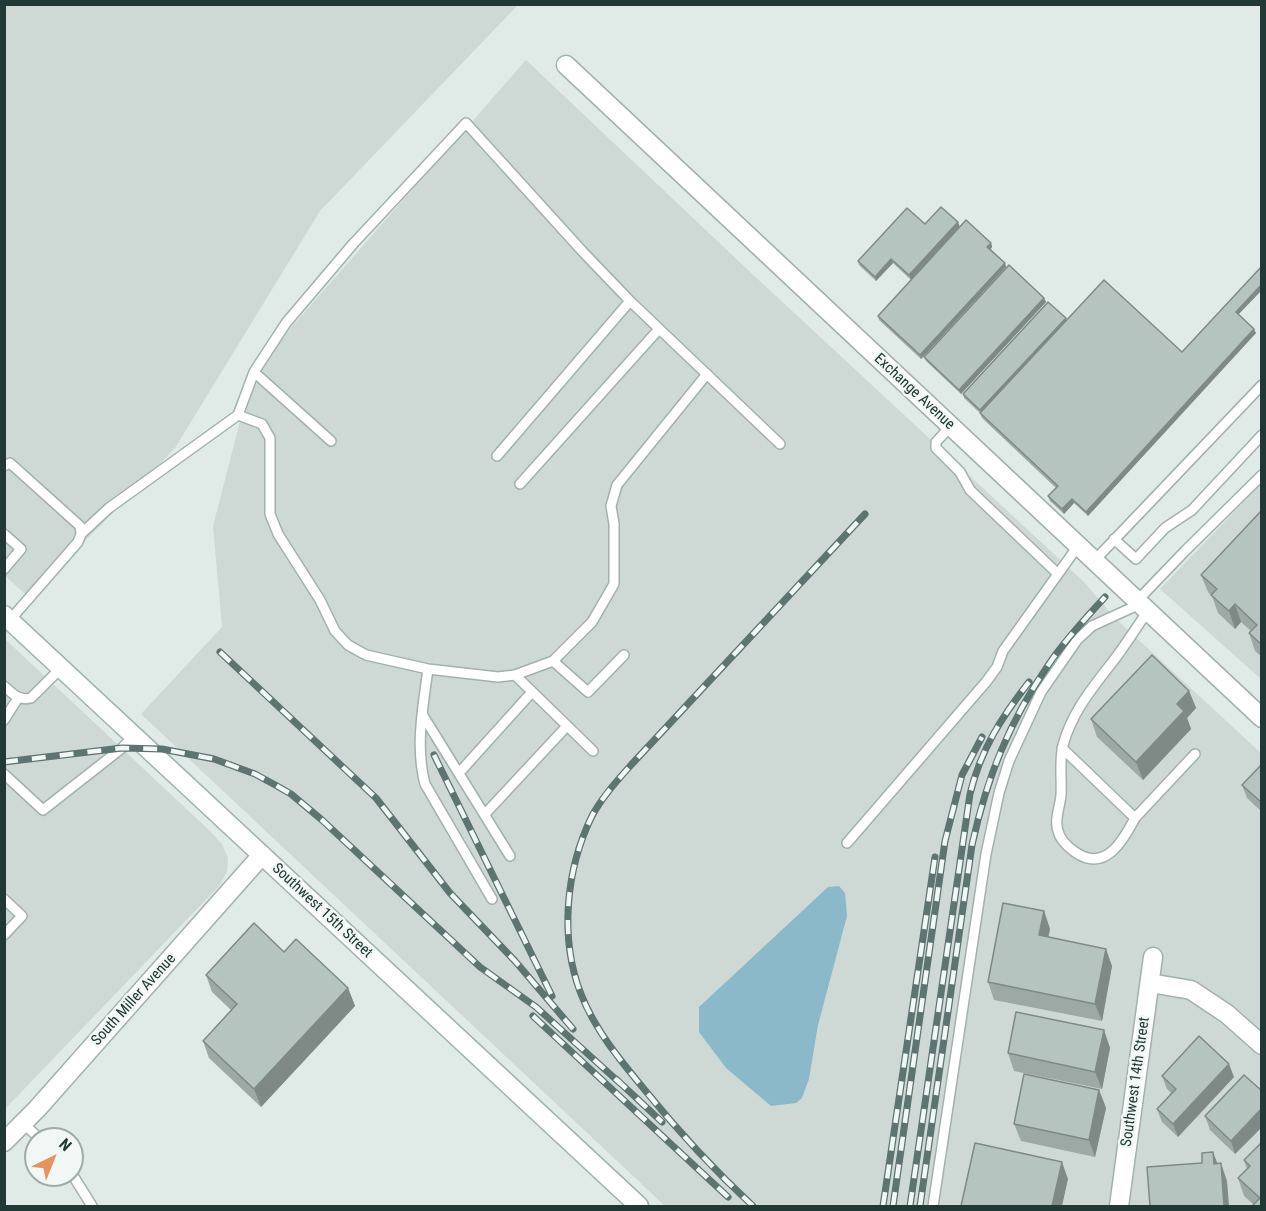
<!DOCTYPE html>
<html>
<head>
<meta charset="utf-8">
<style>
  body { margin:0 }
  #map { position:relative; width:1266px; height:1211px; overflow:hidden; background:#e0eae7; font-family:"Roboto Condensed",sans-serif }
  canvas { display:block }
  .frame { position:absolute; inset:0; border:6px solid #223835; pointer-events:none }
  .north { position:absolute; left:24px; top:1127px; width:60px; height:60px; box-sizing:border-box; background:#f0f7f4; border:2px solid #9eaba8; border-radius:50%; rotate:43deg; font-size:16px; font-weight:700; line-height:24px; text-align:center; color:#223835 }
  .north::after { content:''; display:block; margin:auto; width:21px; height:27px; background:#e59362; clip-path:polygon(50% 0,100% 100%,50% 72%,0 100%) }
</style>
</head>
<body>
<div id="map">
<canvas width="1266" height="1211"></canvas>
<div class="frame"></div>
<div class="north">N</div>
</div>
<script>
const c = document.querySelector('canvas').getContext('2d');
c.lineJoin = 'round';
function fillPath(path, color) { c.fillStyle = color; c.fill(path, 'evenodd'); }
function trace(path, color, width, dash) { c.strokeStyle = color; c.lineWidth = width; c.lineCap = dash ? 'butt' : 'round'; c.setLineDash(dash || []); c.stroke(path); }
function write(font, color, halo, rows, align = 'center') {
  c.font = font + ' "Roboto Condensed",sans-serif'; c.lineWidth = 5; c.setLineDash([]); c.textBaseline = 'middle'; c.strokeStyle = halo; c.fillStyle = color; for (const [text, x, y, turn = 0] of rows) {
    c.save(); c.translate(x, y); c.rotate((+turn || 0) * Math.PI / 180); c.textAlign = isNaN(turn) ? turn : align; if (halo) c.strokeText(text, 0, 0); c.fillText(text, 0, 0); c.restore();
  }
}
const built = new Path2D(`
  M4,5h514l-198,206 -145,237 -145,150 -26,-23z
  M526,60l222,210 335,311 33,38 145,134v453h-596l-524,-492 81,-87 -9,-101 40,-155z
  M1261,484v195l-101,-90z
  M4,638l206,193 12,13 6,14 -1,14 -8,14 -214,223z`);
const water = new Path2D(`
  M839,886l6,7 2,23 -29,109 -9,54 -7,19 -6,5 -25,3 -45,-38 -27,-36v-25l129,-120z`);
const lane = new Path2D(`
  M254,372l77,69
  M238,415l24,9 8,14v76l8,20 42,66 15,31 13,14 18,10 62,14 70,8 17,-2 38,-14 39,-39 22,-38v-60l-3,-18 6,-21 90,-111
  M951,426l-15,16v6l24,24 10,18 88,84
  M497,456l133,-155
  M4,466l6,-3 70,63 1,8 -3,8 -68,78
  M520,484l139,-155
  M4,534l17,15 -17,20
  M81,534l28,-26 129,-93 16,-43 32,-49 67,-79 113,-121 117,129 47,49 150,143
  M1114,539l22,20 29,-31 27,-18 70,-75
  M1094,561l168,-176
  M1137,601l48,-50 77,-76
  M553,661l35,31 36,-37
  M428,669c-5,38 -13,77 -3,115l67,115
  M515,675l78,76
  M4,686c9,8 15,15 27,12l30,-30
  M422,714l88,142
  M4,720l14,-22
  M1062,748l73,70c-12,23 -30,55 -60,34 -7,-5 -15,-12 -17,-21 -4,-11 2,-24 3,-36 1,-16 -2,-34 2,-50 9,-33 30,-58 51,-85 12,-16 22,-32 34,-49
  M459,773l73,-81
  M4,774l39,36 79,-62 12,-12
  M485,814l82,-88
  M1135,818l60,-64
  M847,843l139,-161 11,-15 6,-16 75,-105
  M4,899l18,17 -18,19
  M23,1123l17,16
  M72,1174l20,32
  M933,1206l53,-352 13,-61 10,-32 32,-69 36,-52 15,-14 48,-22`);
const street = new Path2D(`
  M566,65l696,653
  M1150,983l41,7 36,24 35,31
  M4,1142l33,-33 225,-254
  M1119,1206l34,-249`);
const secondary = new Path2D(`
  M4,615l635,591`);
const rail = new Path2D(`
  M220,652l156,146 74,95 65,68 58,68
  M434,755l118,241
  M4,762l118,-14 40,1 52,10 41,15 22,12 14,8 31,26 158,147 56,40 85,77
  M533,1016l195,181
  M616,1079l46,43
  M753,1206c-39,-36 -75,-75 -109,-117 -24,-29 -49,-59 -63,-95 -22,-56 -15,-125 11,-178 10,-19 25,-35 39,-51l234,-251
  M883,1206l52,-349
  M893,1206l52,-365 17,-66 20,-38
  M910,1206l60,-412c11,-45 31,-76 59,-112
  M920,1206l52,-361c15,-68 37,-123 77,-181 16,-24 37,-46 56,-67`);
const wall = new Path2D(`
  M925,224l35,3 -49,53 -18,-17 -17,18 -17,-16 -1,-4z
  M991,243l1,4 -1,2 14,14 1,4 -85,92 -42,-39 -1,-4z
  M1044,298l2,4 -85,92 -35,-33 -2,-4z
  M1239,315l17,18 -168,183 -14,-13 -10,11 -14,-13 -2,-5 8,-8 -74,-70 -2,-5 -16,-15 -1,-4 103,-76v2l116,32z
  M1262,510v147l-7,-6 -6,-18 2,-2 -10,-9 -6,7 -17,-16 -6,-17 -4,-4 -7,-17z
  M1189,691l7,17 -9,10 4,11 -48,51 -46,-43 -6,-18z
  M1262,764v48l-15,-14 -5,-13z
  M1044,911l6,18 -2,8 64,29 -10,55 -108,-21 -6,-18z
  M284,952l64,36 7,18 -94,101 -52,-49 -6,-17 28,-31 -19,-18 -6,-17z
  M1104,1030l6,18 -8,41 -88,-18 -6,-18z
  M1162,1076l72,1 -56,60 -16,-15 -5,-13 14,-16 -4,-4z
  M1099,1090l7,18 -11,49 -74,-16 -7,-17z
  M1262,1091v36l-27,27 -25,-24 -5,-14z
  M1262,1142v64l-8,-1 -10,-9 -6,-18 9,-9 -3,-9z`);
const shadedWall = new Path2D(`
  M958,222l2,5 -49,53 -2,-5z
  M991,243l1,4 -3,4 -2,-4z
  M891,259l2,4 -17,18 -1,-4z
  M1005,263l1,4 -85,92 -1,-4z
  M1262,284v6l-25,26 -1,-4z
  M1044,298l2,4 -85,92 -2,-4z
  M1066,318l1,5 -85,92 -2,-5z
  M1254,329l2,4 -168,183 -2,-4z
  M1072,499l2,4 -10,11 -2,-5z
  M1235,604l6,18 -6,7 -6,-18z
  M1189,691l7,17 -9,10 4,11 -48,51 -7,-18 41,-58z
  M1044,911l6,18 -5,24 -6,-18z
  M1106,949l6,17 -10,55 -7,-17z
  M348,988l7,18 -94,101 -7,-18z
  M1104,1030l6,18 -8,41 -7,-17z
  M1229,1064l5,13 -56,60 -5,-13z
  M1099,1090l7,18 -11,49 -6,-17z
  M1262,1108v19l-27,27 -4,-13z
  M1213,1152l7,18 -6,-6z
  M1062,1162l6,17 -6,27h-10z
  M1221,1163l6,18 2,25h-5z`);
const building = new Path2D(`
  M941,207l17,15 -49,53 -18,-16 -16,18 -17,-16 49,-53 18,16z
  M966,220l25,23 -4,4 18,16 -85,92 -42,-39z
  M1009,265l35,33 -85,92 -35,-33z
  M1262,266v18l-26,28 18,17 -168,183 -14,-13 -10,10 -14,-13 10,-10 -78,-73 124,-133 78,72z
  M1048,302l18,16 -86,92 -17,-16z
  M1262,510v135l-13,-12 8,-8 -22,-21 -6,7 -18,-16 6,-6 -16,-14z
  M1152,655l37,36 -12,13 7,7 -48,51 -45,-43z
  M1262,764v39l-20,-18z
  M1003,903l41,8 -5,24 67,14 -11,55 -107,-22z
  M254,923l30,29 12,-13 52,49 -94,101 -51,-48 34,-37 -31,-29z
  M1016,1012l88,18 -9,42 -87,-19z
  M1199,1036l30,28 -56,60 -16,-15 19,-20 -14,-13z
  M1024,1074l75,16 -10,50 -75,-16z
  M1244,1075l18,16v17l-31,33 -26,-25z
  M1262,1142v64h-10l8,-8 -22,-20 12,-12 -6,-6z
  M975,1143l87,19 -10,44h-91z
  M1213,1152l1,12 7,-1 3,43h-74l-3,-39 55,-4v-10z`);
const streetNames = [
  ["Exchange Avenue",914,392,43],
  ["Southwest 15th Street",322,911,43],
  ["South Miller Avenue",134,1000,-48],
  ["Southwest 14th Street",1136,1082,-82]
];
fillPath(built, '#ced9d6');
fillPath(water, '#8cb9ca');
trace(lane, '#a3b1ae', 12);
trace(street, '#a3b1ae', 21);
trace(secondary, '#a0b4b0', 21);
trace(lane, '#fff', 9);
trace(street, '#fff', 18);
trace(secondary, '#fff', 18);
trace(rail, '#5d7471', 7);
trace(rail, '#f0f7f4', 4.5, [14]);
fillPath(wall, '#9da9a5');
fillPath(shadedWall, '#7f8986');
fillPath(building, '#b6c4c0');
trace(building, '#7f8986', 1.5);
write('15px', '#223835', '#f0f7f4', streetNames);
</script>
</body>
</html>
